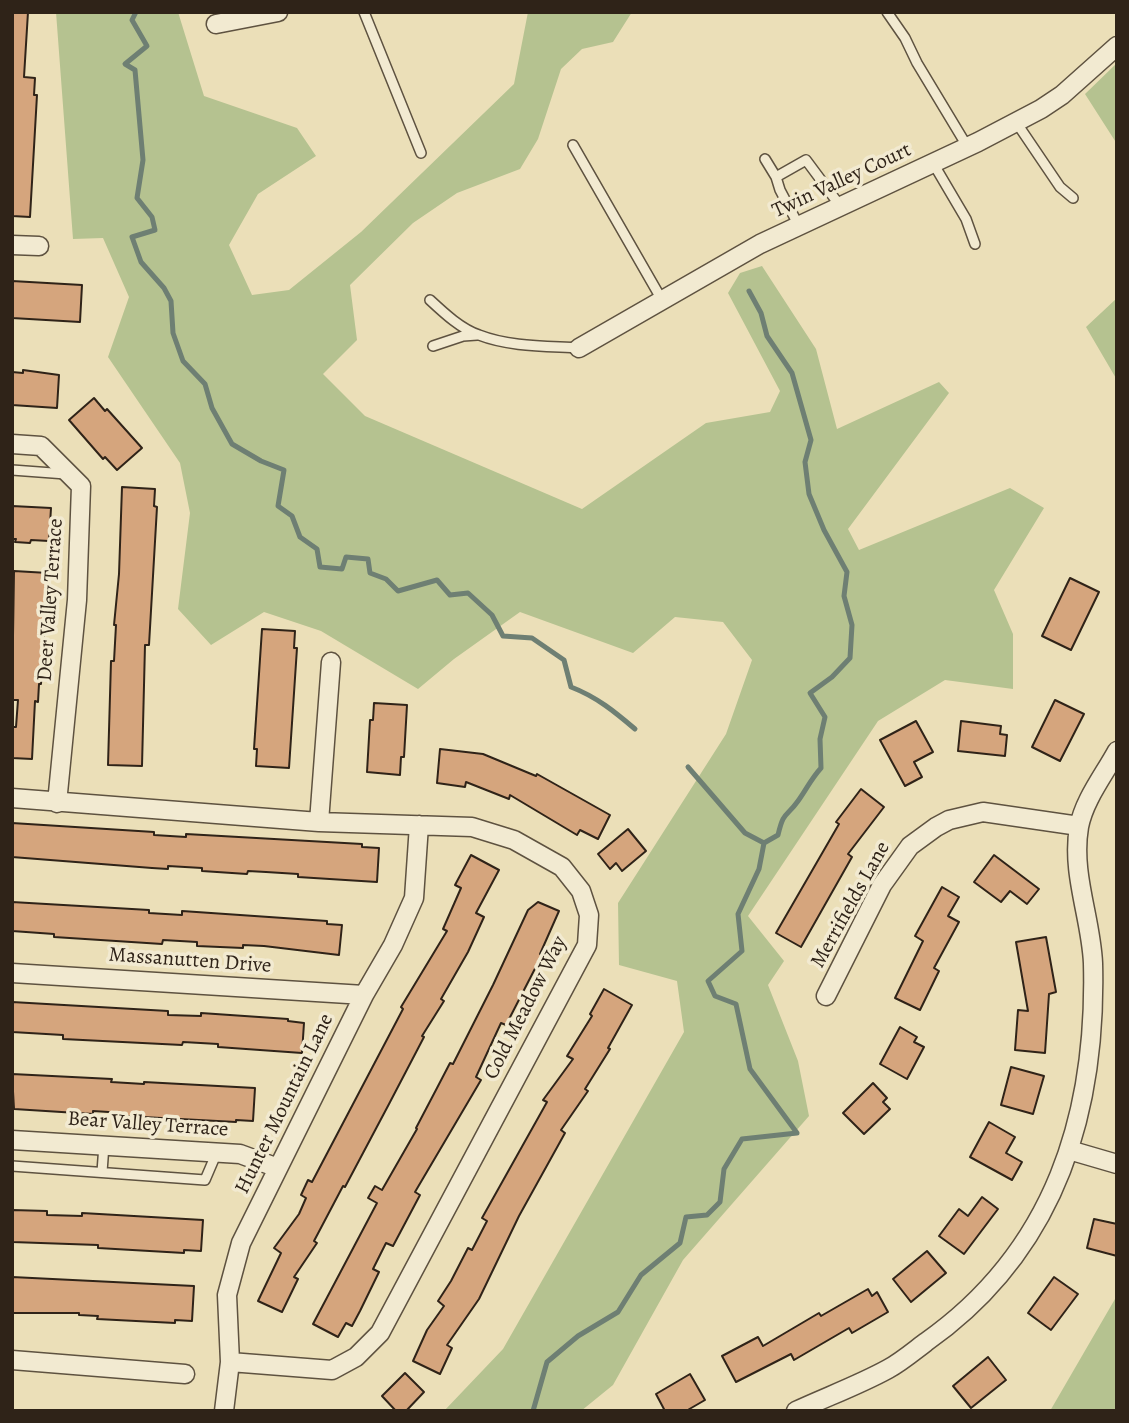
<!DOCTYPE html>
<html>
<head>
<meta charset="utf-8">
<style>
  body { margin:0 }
  #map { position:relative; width:1129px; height:1423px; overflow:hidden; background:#ebdfb8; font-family:Alegreya,serif }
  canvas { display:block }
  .frame { position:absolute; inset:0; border:14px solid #2f2318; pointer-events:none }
</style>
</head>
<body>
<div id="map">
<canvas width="1129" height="1423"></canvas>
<div class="frame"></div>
</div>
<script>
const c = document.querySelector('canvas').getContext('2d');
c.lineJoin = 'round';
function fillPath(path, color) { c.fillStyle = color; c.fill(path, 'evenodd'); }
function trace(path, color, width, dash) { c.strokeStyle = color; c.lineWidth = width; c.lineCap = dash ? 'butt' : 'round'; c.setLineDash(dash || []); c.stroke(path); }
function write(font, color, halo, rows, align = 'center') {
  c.font = font + ' Alegreya,serif'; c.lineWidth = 7; c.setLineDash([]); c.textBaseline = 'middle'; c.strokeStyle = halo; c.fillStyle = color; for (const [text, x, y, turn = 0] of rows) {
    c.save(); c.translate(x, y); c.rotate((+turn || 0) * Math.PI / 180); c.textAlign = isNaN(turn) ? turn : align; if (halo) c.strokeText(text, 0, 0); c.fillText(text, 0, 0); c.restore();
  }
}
const green = new Path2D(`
  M56,12h122l26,84 93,32 19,28 -58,38 -29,51 23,50 37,-5 72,-58 153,-148 14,-72h104l-19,30 -31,7 -21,20 -23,70 -18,30 -63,24 -44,30 -63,62 7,55 -34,34 42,42 217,93 124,-86 64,-11 10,-21 -52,-98 12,-20 22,-7 54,83 21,80 102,-47 10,11 -101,136 11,21 151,-62 34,20 -50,82 19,44v55l-68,-9 -67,41 -130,195 36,45 -16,24 30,76 11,55 -126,144 -70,125 -32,26h-137l59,-62 181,-317 -7,-51 -58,-16 -1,-62 108,-169 26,-74 -29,-38 -48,-5 -42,36 -113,-41 -66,47 -36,30 -97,-58 -57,-19 -53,33 -33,-36 12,-96 -10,-50 -72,-106 21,-60 -26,-59 -30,1z
  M1117,63v81l-32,-50z
  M1117,298v82l-31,-53z
  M1115,1299l2,3v109h-67z`);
const stream = new Path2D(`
  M136,12l-4,8 15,26 -22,18 10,6 8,90 -6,38 15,19 3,13 -23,7 9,25 23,26 7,13 2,32 10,28 22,23 7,24 20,36 29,17 23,9 -6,36 14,10 8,21 17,12 3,18 22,2 4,-12 22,2 2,14 16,6 12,12 39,-11 13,15 18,-2 24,22 11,21 29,2 32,22 7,27c26,10 44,25 64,42
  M749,291l12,22 6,23 25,37 19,67 -6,22 4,32 15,36 23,42 -3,24 8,29 -2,33 -18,19 -22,16 15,24 -5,22 1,29c-10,11 -15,22 -23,33 -12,17 -14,9 -20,34l-14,8
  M533,1411l14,-49 31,-26 40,-24 23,-37 39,-32 6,-26 21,-2 13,-13 4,-33 18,-30 55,-6 -47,-64 -14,-65 -21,-8 -7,-15 34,-30 -4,-37 21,-45 5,-26 -19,-10 -57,-66`);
const building = new Path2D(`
  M12,12h16l-4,65 11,1 -1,17h3l-7,122 -18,-1z
  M12,281l70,4 -2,37 -68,-4z
  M23,370l36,5 -2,33 -45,-3v-33l11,1z
  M94,398l11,13 2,-2 35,39 -25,22 -12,-13 -2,2 -34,-39z
  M122,487l33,2 -1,17 3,1 -8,138h-4l-3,121 -34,-1 3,-104h3l2,-36h-2l5,-51z
  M12,506l39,2 -2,33 -18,-1 -1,3 -15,-1 1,-3h-4z
  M14,571l34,2 -7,111h-2l-1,18 -3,-1 -3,58 -20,-1v-31h4l2,-27h-6z
  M1070,578l29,14 -28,58 -29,-14z
  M262,629l33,2 -1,17h3l-8,120 -33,-2 1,-17h-3z
  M1055,700l29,14 -24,47 -28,-14z
  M374,703l33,2 -3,52h-3l-1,18 -33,-3 3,-52h3z
  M916,721l17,31 -19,10 8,15 -17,9 -25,-46z
  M961,721l40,5 -1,8 7,1 -2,21 -47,-5z
  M440,749l43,5 53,22 1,-2 73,41 -12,24 -18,-9 -3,5 -67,-40 -1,4 -43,-17 -1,5 -28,-4z
  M861,789l23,18 -36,47 4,3 -51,90 -25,-14 63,-109 -3,-2z
  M12,823l142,9v3l32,2v-3l176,10v3l17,1 -2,34 -79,-5v-3l-32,-2 -18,-1 -1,3 -45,-3v-3l-34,-2v3l-16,-1 -140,-11z
  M628,829l18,22 -24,20 -6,-8 -6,6 -12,-15z
  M471,855l28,15 -23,43 8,4 -16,35 -27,47 3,2 -22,35 2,1 -35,67 -44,83 -2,-1 -29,55 3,2 -23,34 4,2 -16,33 -24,-11 23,-48 -7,-5 25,-34 7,-16 -5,-3 7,-15 4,2 91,-173 -2,-2 46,-76 -4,-2 18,-41 -6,-3z
  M994,855l45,34 -12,15 -17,-13 -9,11 -27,-20z
  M942,887l17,10 -11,19 11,6 -25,46 5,3 -19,39 -25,-12 28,-57 -8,-5z
  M12,902l137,8v3l33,2v-4l145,10v3l15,1 -3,30 -75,-9 -21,-1v3l-46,-2v-4l-34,-2 -1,4 -46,-3 -62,-4v-3l-42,-3z
  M538,902l21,9 -19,43 2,1 -36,70 -5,-2 -25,54 5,3 -66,112 5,3 -27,51 -7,-3 -13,26 6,3 -19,39 -8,15 -6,-3 -8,14 -25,-13 64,-121 -9,-5 7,-12 7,4 35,-61 -1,-1 21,-40 13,-25 3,1 40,-79 35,-75z
  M1046,937l10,55 -7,2 -4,59 -30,-3 3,-40 10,1 -12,-69z
  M604,989l28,16 -24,43 2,1 -25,40 3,2 -27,39 4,3 -46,83 -40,83 -32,46 5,3 -12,26 -27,-13 14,-31 17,-24 -6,-5 13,-20 17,-33 4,2 15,-29 -5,-3 65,-116 -4,-2 30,-41 -6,-3 25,-40 -2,-2z
  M12,1002l156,9v4l33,1v-3l87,6v2l16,2 -2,30 -84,-6v-3l-35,-2 -1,3 -119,-6v-4l-51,-3z
  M900,1027l17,10 -3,5 10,5 -17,32 -27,-15z
  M1011,1067l33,9 -11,38 -32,-9z
  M12,1074l100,5 -1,3 33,2v-2l111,6 -2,33 -17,-1v2l-112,-6v-3l-31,-2v3l-79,-5z
  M873,1083l14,15 -4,4 7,7 -26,25 -21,-21z
  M989,1122l26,15 -9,16 16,9 -10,18 -42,-23z
  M982,1197l16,12 -34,45 -25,-18 20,-27 9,7z
  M12,1210l35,1v4l35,1v-3l121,7 -2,31 -17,-1v3l-86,-5v-3l-86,-3z
  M1094,1219l23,5v32l-30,-8z
  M927,1251l19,22 -35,29 -18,-23z
  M12,1277l182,9 -2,35 -17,-1v3l-78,-4 1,-3 -19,-1v-2h-67z
  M1054,1277l24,17 -27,36 -23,-17z
  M868,1289l4,7 5,-4 11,20 -36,21 -3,-5 -55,32 -3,-6 -55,28 -14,-26 36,-19 5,9 56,-33 2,3z
  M988,1357l18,23 -35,28 -18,-22z
  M405,1373l19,19 -18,19h-10l-14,-15z
  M690,1374l15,26 -19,11h-21l-9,-17z`);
const lane = new Path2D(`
  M364,12l57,141
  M887,12l18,26 12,25 50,83
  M1016,122l44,65 13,11
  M573,145l89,155
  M765,159l11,18
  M933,163l33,56 9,25
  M799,226l-19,-36 -4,-13 30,-17 35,47
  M430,300c14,13 31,29 49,35 31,12 67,11 100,13
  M433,346l30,-10 14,-1
  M12,470l54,4
  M12,1166l193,14 12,-28
  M102,1172l2,-27`);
const street = new Path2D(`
  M216,24l62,-12
  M12,245l27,1
  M579,348l181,-104 218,-102 63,-33 21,-14 55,-49
  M12,444l29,2 40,40 -4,114 -20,203
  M12,798l307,24 153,5 42,13 48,27 19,24 8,24 -2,30 -207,388 -24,24 -24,13 -102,-8
  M319,822l12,-160
  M12,973l352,22
  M826,996l56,-111 28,-39 26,-19 13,-7 34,-8 96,14
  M12,1140l228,14 38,14
  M1069,1150l48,14
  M12,1360l173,14
  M224,1411l6,-49 -3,-67 14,-52 123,-248 29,-50 21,-47 5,-73
  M796,1411c30,-14 63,-26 92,-42 13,-7 26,-18 38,-27 129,-91 171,-227 167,-379 -2,-45 -22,-90 -14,-136 5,-27 25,-52 38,-76`);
const streetNames = [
  ["Twin Valley Court",842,181,-25],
  ["Deer Valley Terrace",51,600,-86],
  ["Merrifields Lane",851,905,-61],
  ["Massanutten Drive",190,961,4],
  ["Cold Meadow Way",526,1008,-63],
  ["Hunter Mountain Lane",285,1104,-64],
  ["Bear Valley Terrace",148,1125,4]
];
fillPath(green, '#b5c290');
trace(stream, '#6e7f73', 5);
fillPath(building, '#d5a57d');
trace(building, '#2f2318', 2);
trace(lane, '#5e5240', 12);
trace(street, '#5e5240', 21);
trace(lane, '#f2ead1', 9);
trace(street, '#f2ead1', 18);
write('21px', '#2f2318', '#f2ead1', streetNames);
</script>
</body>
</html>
